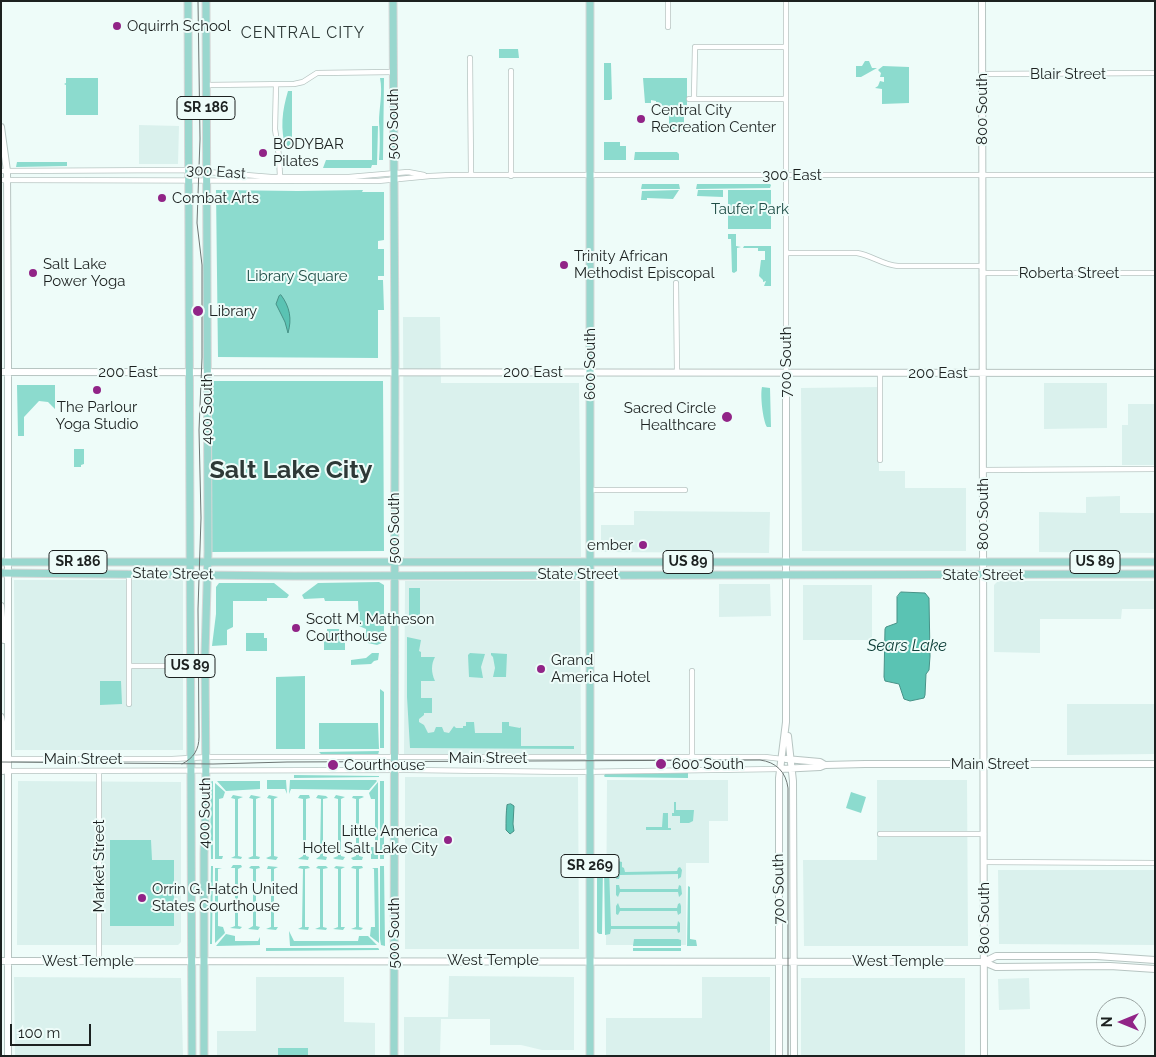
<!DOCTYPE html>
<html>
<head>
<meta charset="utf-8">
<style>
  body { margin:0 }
  #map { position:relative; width:1156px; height:1057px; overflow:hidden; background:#eefcf9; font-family:Raleway,sans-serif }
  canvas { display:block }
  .frame { position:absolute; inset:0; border:2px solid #1c2120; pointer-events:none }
  .north { position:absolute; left:1096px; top:997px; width:50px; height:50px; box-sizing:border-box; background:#eefcf9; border:1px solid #9aa4a2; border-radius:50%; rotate:270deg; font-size:14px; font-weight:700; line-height:20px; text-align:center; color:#1c2120 }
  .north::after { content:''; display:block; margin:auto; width:18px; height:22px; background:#912487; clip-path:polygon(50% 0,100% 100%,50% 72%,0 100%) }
  .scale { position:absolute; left:10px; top:1024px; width:81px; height:22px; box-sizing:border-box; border:2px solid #1c2120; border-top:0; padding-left:6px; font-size:15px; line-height:18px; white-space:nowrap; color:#1c2120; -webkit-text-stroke:4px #eefcf9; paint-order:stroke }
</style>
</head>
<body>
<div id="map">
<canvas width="1156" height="1057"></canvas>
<div class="frame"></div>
<div class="north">N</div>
<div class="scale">100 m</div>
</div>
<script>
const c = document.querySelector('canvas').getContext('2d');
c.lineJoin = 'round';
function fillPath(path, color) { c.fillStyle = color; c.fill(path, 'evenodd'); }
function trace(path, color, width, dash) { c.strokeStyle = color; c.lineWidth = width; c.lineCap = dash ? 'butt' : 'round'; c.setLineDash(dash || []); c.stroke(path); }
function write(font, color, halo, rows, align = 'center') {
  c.font = font + ' Raleway,sans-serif'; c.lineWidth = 4; c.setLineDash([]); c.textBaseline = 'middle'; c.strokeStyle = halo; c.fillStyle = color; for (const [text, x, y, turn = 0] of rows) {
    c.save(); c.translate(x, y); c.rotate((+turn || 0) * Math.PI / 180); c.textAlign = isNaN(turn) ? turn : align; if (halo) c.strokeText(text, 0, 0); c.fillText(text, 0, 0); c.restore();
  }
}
const built = new Path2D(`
  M139,125l40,1 -1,38h-39z
  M403,317h37l1,66h138l2,174h-177z
  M1044,383h63v45l-63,1z
  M879,387v84h26v17h61v63h-164l-1,-163z
  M1128,404h27v61h-33v-40h6z
  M1120,496v17h35v40l-116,-1v-40l47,1v-16z
  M634,511l136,1 -1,41 -168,-1v-27h33z
  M14,580h169v170h-168z
  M405,581h175l1,173h-177z
  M998,581h157v28h-33l-1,10h-81v34l-46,-1v-67z
  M719,584h51l1,32 -52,1z
  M803,585h69v55h-69z
  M1067,704h88v50l-88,1z
  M405,777h173l1,172h-174z
  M607,780h121v41h-19v42h-23v82h-80z
  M877,780h90l1,166h-164l-1,-86h74z
  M18,781l163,1v160l-3,3h-161z
  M998,870h157v75l-156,-1z
  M449,976l125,1v73h-32l-21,-5h-31v-26h-49l-1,37h-36v-39h44z
  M14,977l167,1 2,78h-168z
  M256,977h88v45l31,1v33h-158v-25h39z
  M702,977h68v79h-164v-38h96z
  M801,978h164v78h-164z
  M1029,978l1,31 -31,1 -1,-31z`);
const green = new Path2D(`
  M499,49h19l1,9h-20z
  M865,61h4l3,7h5l-16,9h-5v-11h6z
  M604,63h7l1,36 -2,1h-6z
  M883,66l26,1v36l-27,1v-15l-7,-1 3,-2 2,-5 4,1v-5h-4l1,-4 -3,-3z
  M66,78h32v37h-32v-30l-2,-1 2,-1z
  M380,78h4l-1,82h-4c1,-13 1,-25 0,-38 0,-13 4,-30 1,-44z
  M643,78h44v32h-18v-3h-13v-6l-5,-1v3h-6z
  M288,91h4v51l-6,7c-6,-20 -4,-38 2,-58z
  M669,114h15v18h-15z
  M372,126h6l-1,39h-5l-1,3h-48l3,-8h46z
  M604,142h16v4h6v14h-22z
  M635,152h42l2,2v6h-45z
  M17,162h50v4l-51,1z
  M642,184h37l1,5h-39z
  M697,184h73l1,1 -1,3 -74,1z
  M216,190l82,1 65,-1 -1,2h22v48l-6,1v8h6v27h-6v4h5l1,30h-6v48l-160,-1z
  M679,190l-6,9 -26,-1v2h-6l1,-9z
  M698,190h25v7l-26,-1z
  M728,190h43v39h-43z
  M728,234h8v12l5,1 -4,1v23l-3,2 -2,-1 -1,-33h-3z
  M744,246h27v40h-7l2,-5 -3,1v-2l-4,-4 2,-16h4v-9h-7v-3h-15z
  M212,381h171l1,170 -172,1z
  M17,385h38v24l-7,-7 -9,-1 -15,16v19h-6z
  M762,387l8,1 1,39h-4c-4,-6 -7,-32 -5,-40z
  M74,449h10v15l-3,1v2h-7z
  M379,582l5,3v57l-7,3 -9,-2 -2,-5v-9l-7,-3 -1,-25h-33l-1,-3 -20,1 -2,-4 16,-12z
  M219,583h55l15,12 -2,3h-20v3h-34v26l-6,3v15l-15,1 4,-32v-27z
  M409,588h11v37h-11z
  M327,629h18v21h-21v-13h3z
  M246,633h18v5h3v13h-21z
  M407,637l14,3 -2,11 2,1v5h14c-4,7 -4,16 0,24h-14v17h11v15h-8v2l-5,4v3l5,3 4,8 6,-1 2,-5h6l2,5 5,1 5,-7 2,2h7v-2h3v-4h8l1,11h27v-11h7v4l11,2 2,-2 -1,1v19h53v3l-164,-1 -3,-51z
  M372,653h7l-1,7 -4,1 -3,3 -20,1v-5l15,-2z
  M470,653l15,1 -4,13 2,11 -14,-1 -1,-22z
  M491,653l16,1 -1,23h-13l2,-9 -2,-11 -2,-2z
  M305,676v73h-29v-72z
  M100,681h21l1,23 -22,1z
  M380,689l4,3v56h-4z
  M319,723h59l1,26h-60z
  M379,751l-1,4h-56l-3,-3z
  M688,773v5l-83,-1 -1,-1 1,-2z
  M294,775l85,1v1l-85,1z
  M267,780h19l1,14 -2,-5h-18z
  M290,780h86l1,1 -8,9 -78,-1 -2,5z
  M213,781v78h-2l-1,-77z
  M217,781h43v8l-34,2z
  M380,781h4v78h-4z
  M378,782v77h-7v-12h4v-48h-4l-2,-6z
  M215,783l10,9 -2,6 -4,1v57h4l-1,3h-7z
  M851,792l15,5 -5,16 -15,-5z
  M233,795l10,2 -5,2v57l4,1 -1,2 -10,-1 4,-2v-57l-4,-1z
  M251,795l10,2 -5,2v57l4,1 -1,2h-9l-2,-1 5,-2v-57l-4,-1z
  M269,795l9,2 -4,2v57l4,1 -2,3 -8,-1 -2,-1 5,-2v-57l-4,-1z
  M300,795h9l1,3 -4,1v57l3,1 -1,3 -10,-1 5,-3v-57l-5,-1z
  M318,795l8,1 2,2 -5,1v57l4,1 -1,3 -10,-1 4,-3 1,-57 -5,-1z
  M336,795l9,2 -4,2v57l4,1 -2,3 -8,-1 -2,-1 5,-2v-57l-4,-1z
  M353,796h9l2,1 -5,2v57l4,1 -1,3h-9l-2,-2 5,-2v-57l-4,-1z
  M674,802h2v8h18l-1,11 -4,2h-9v-7h-8v-3h2z
  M663,813h5v15h3v2h-25v-3h16z
  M110,840h41l1,20h22v66h-64z
  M618,861l4,1v5l2,1 1,4 52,-1 1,-3 2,-1 2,3 -1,7 -3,2v-5l-58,1 -1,4h-3v-13z
  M233,865h8l1,2 -4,2v57l4,1 -2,2 -10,-1 5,-2v-58h-4z
  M604,865l5,3 2,58h66l1,-5 2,2v9l-2,1 -1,-4h-66l-1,5 -5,1z
  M211,866h2l-1,78h-2z
  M251,866h8l1,2 -4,1v57l4,1 -2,3 -10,-1 5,-3v-57l-4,-1z
  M268,866l10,1 -4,2v58h4l-2,3 -10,-1 5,-2v-58h-4z
  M300,866h8l2,2 -5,1v58h4l-1,3 -10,-1 4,-2 1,-58 -5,-1z
  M318,866h8l2,2 -5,1v58l4,1 -1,2 -11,-1 5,-2v-58l-4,-1z
  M336,866l9,1 -4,2v58h4l-2,3 -10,-1 5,-2v-58l-4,-1z
  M353,866h9l1,2 -4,1v58l4,1 -2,2 -10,-1 5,-2v-58l-5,-1z
  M380,866h4l1,80 -4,-1 -1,-6z
  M597,866h6l-1,68h-3l-2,-2z
  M215,868h7l-4,1v57l5,1 2,6 -10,10z
  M372,868h6l1,75 -9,-7 1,-9h4l-1,-58z
  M616,885h3l1,4h58l1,-4 2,1 1,8 -3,3 -1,-5h-58l-2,5 -2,-2z
  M688,886l2,1v52l6,1 1,6h-10z
  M618,903l2,5h57l1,-4 2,-1 1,3v7l-3,2 -1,-4h-57l-2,4 -2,-1v-8z
  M289,931l5,10h64l1,-5h9l9,9 -87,1z
  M226,934l9,2v5h23l2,-4v8l-44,1z
  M634,939h44l3,1v6h-48z
  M266,948h112l1,1v1l-113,1z
  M633,948h48v3h-48z
  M278,1048h30v8h-30z`);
const water = new Path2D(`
  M281,295c9,12 11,24 7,38l-3,-11 -9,-18 3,-8z
  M901,592l24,1 4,5 1,58 -1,14 -3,4 -1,21 -1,3 -14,3 -6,-2 -5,-15 -14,-3 -1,-4 1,-48 1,-2 11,-4v-26z
  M511,804l3,2 -1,18 1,7 -4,3 -4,-4c0,-9 0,-17 1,-25z`);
const street = new Path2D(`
  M786,1v372
  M668,27v-26
  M470,58l1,117
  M511,71v105
  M982,74l173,-1
  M206,85l88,-1 9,-2 14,-9 76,-1
  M276,85l-1,44 4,27 1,21
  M689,99h97
  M694,99l1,-52h91
  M1,171l181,-1 89,7h78l59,-5 16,3
  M1,180l377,1 52,-5 21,-1h704
  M786,253h71c14,2 26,12 41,13h84
  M982,273h173
  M676,283l1,89
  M880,460v-87
  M983,470l172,-1
  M590,490h95
  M129,573v131
  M129,666h61
  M692,758v-87
  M6,759h166l37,-2h556l17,2
  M5,771l403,-1 167,2 205,-3
  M99,771v190
  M880,834h104
  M984,862l171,1`);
const secondary = new Path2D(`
  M982,1l2,1055
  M1,127l6,44 1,187v698
  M1,372l1154,1
  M1,606l3,34
  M1,717l2,10v44
  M788,736l5,45 1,275
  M786,759l34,3 5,3
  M780,769l40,-2 5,-2 40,-1h290
  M1,961l983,1 12,5 114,-1 45,3
  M984,962l12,-6h100l59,4
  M779,1056v-278l7,-56v-349`);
const primary = new Path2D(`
  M188,1l4,1055
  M393,1l2,357 -1,698
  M1,562h1154
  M1,573l293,3 861,-2
  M204,1056v-202l2,-59 -1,-141 3,-102 -2,-551
  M590,1056v-1055`);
const tram = new Path2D(`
  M1,762l212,2 74,-2 473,-2c16,2 26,12 28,28v268
  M182,764c12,-6 17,-15 17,-27l-1,-128 3,-91 -2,-88 3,-72v-93l-5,-42 3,-84 -2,-138`);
const markers = [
  [117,26,5,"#912487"],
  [641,119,5,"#912487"],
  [263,153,5,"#912487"],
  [162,198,5,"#912487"],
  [564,265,5,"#912487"],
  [33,273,5,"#912487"],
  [198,311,6,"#912487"],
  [97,390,5,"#912487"],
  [727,417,6,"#912487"],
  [643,545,5,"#912487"],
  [296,628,5,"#912487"],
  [541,669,5,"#912487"],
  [661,764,6,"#912487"],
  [333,765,6,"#912487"],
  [448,840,5,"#912487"],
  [142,898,5,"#912487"]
];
const shields = [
  [206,108,58],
  [78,562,58],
  [688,562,50],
  [1095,562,50],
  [190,666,50],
  [590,866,58]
];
const shieldNames = [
  ["SR 186",206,108],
  ["SR 186",78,562],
  ["US 89",688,562],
  ["US 89",1095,562],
  ["US 89",190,666],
  ["SR 269",590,866]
];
const poiNames = [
  ["Oquirrh School",127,26],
  ["Central City",651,110],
  ["Recreation Center",651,127],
  ["BODYBAR",273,144],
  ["Pilates",273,161],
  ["Combat Arts",172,198],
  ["Trinity African",574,256],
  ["Methodist Episcopal",574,273],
  ["Salt Lake",43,264],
  ["Power Yoga",43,281],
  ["Library",209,311],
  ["The Parlour",97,407,"center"],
  ["Yoga Studio",97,424,"center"],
  ["Sacred Circle",716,408,"right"],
  ["Healthcare",716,425,"right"],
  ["ember",633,545,"right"],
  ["Scott M. Matheson",306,619],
  ["Courthouse",306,636],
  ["Grand",551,660],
  ["America Hotel",551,677],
  ["600 South",672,764],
  ["Courthouse",344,765],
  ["Little America",438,831,"right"],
  ["Hotel Salt Lake City",438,848,"right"],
  ["Orrin G. Hatch United",152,889],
  ["States Courthouse",152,906]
];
const streetNames = [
  ["Blair Street",1068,74],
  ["800 South",982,109,-90],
  ["500 South",393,124,-90],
  ["300 East",216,172,4],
  ["300 East",792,175],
  ["Roberta Street",1069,273],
  ["700 South",786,362,-90],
  ["600 South",590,364,-90],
  ["200 East",128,372],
  ["200 East",533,372],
  ["200 East",938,373],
  ["400 South",207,409,-90],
  ["800 South",983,514,-90],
  ["500 South",394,528,-90],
  ["State Street",173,574,1],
  ["State Street",578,574],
  ["State Street",983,575],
  ["Main Street",488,758],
  ["Main Street",83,759],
  ["Main Street",990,764],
  ["400 South",205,813,-89],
  ["Market Street",99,866,-90],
  ["700 South",779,889,-91],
  ["800 South",984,918,-90],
  ["500 South",394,933,-90],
  ["West Temple",493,960],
  ["West Temple",88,961],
  ["West Temple",898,961]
];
const parkNames = [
  ["Taufer Park",750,209],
  ["Library Square",297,276]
];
const neighbourhoodNames = [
  ["CENTRAL CITY",303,33]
];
const waterNames = [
  ["Sears Lake",907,646]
];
const townNames = [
  ["Salt Lake City",291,470]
];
fillPath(built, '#daf1ed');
fillPath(green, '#8cdbce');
fillPath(water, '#5ac3b3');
trace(water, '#479287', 1);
trace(street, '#b7c5c2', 6);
trace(secondary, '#b7c5c2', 8);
trace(primary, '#d6d7d7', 9);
trace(street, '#fff', 4.5);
trace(secondary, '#fff', 6);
trace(primary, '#99d7ce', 7);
trace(tram, '#6c7573', 1);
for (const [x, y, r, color] of markers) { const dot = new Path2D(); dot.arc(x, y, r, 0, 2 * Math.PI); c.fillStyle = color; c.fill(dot); trace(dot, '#eefcf9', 2); }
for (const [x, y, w] of shields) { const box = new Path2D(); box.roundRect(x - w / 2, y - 11.5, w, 23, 4); c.fillStyle = '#eefcf9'; c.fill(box); trace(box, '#1c2120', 1); }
write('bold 14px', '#1c2120', null, shieldNames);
write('15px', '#1c2120', '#eefcf9', poiNames, 'left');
write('15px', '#1c2120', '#eefcf9', streetNames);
write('15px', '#1f4d46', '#eefcf9', parkNames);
c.letterSpacing = '1px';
write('16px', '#2e3937', '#eefcf9', neighbourhoodNames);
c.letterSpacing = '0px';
write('italic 16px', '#10403a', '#eefcf9', waterNames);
write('bold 25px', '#2e3937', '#eefcf9', townNames);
</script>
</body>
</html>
